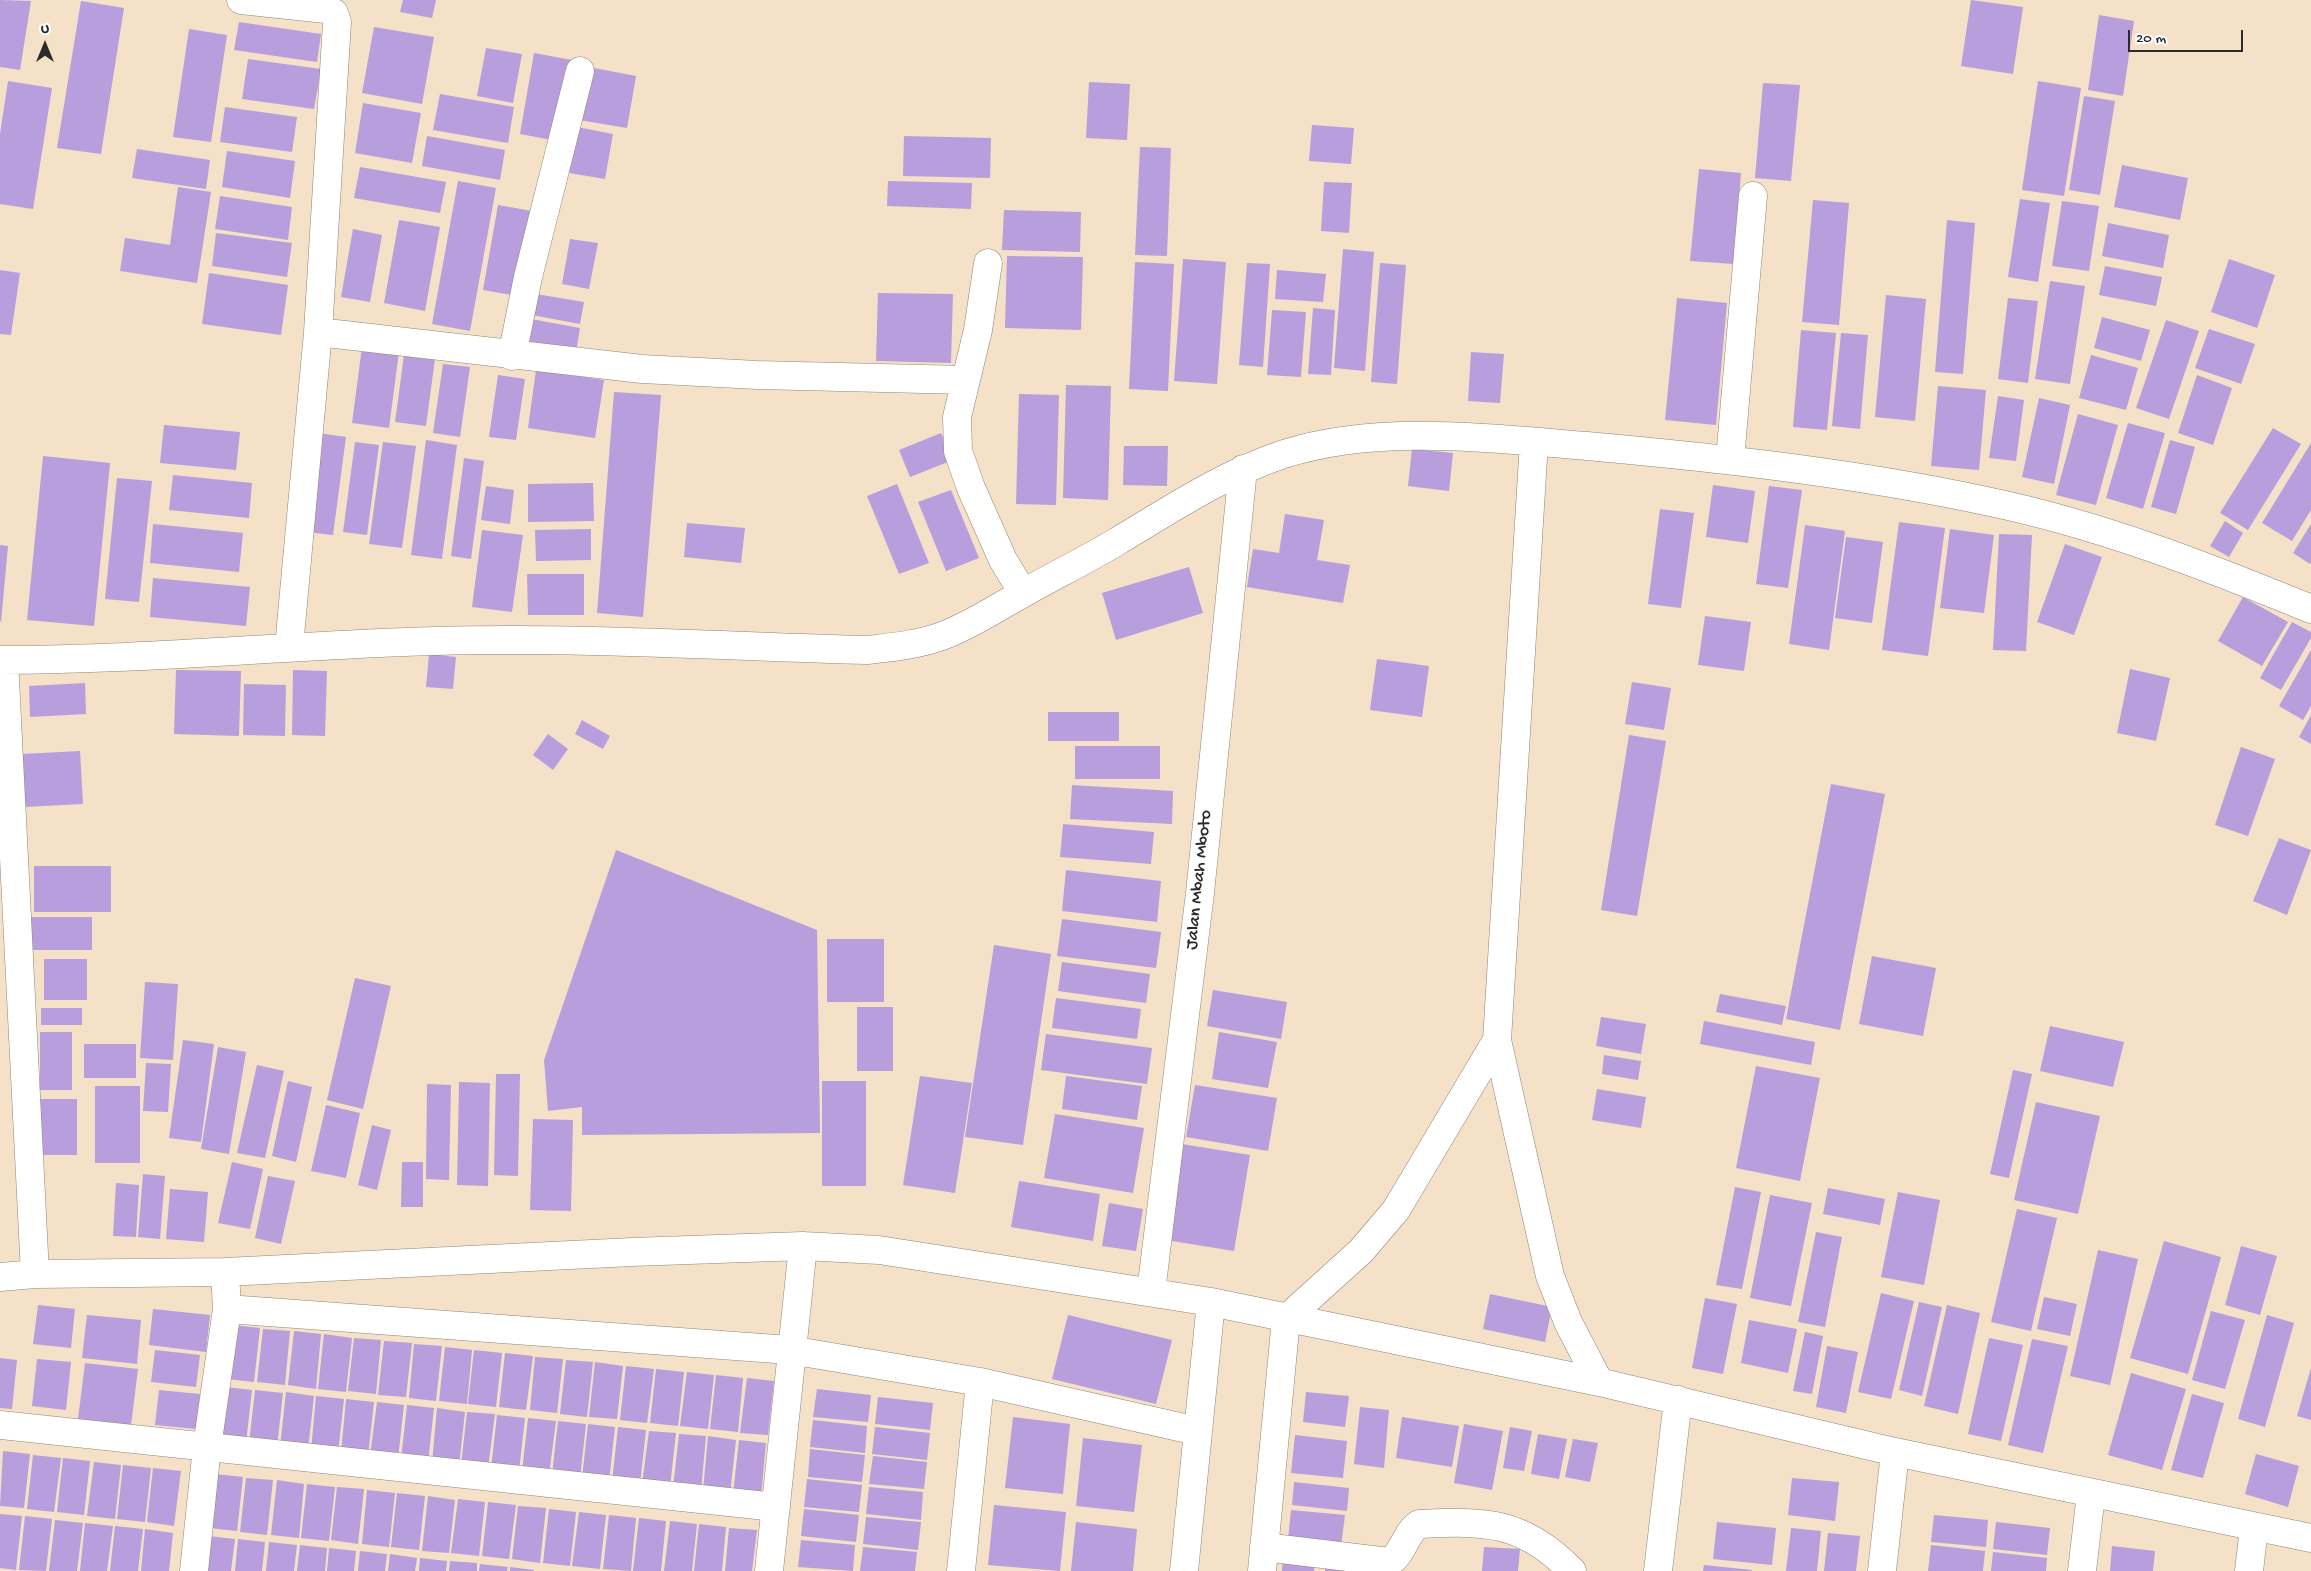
<!DOCTYPE html>
<html>
<head>
<meta charset="utf-8">
<style>
  body { margin:0 }
  #map { position:relative; width:2311px; height:1571px; overflow:hidden; background:#f4e1c7; font-family:"Gochi Hand",sans-serif }
  canvas { display:block }
  .north { position:absolute; left:20px; top:20px; width:50px; height:50px; -webkit-text-stroke:4px #fff; paint-order:stroke; rotate:0deg; font-size:14px; font-weight:700; line-height:20px; text-align:center; color:#2b2b2b }
  .north::after { content:''; display:block; margin:auto; width:18px; height:22px; background:#2b2b2b; clip-path:polygon(50% 0,100% 100%,50% 72%,0 100%) }
  .scale { position:absolute; left:2128px; top:30px; width:115px; height:22px; box-sizing:border-box; border:2px solid #2b2b2b; border-top:0; padding-left:6px; font-size:15px; line-height:18px; white-space:nowrap; color:#2b2b2b; -webkit-text-stroke:4px #fff; paint-order:stroke }
</style>
</head>
<body>
<div id="map">
<canvas width="2311" height="1571"></canvas>
<div class="north">U</div>
<div class="scale">20 m</div>
</div>
<script>
const c = document.querySelector('canvas').getContext('2d');
c.lineJoin = 'round';
function fillPath(path, color) { c.fillStyle = color; c.fill(path, 'evenodd'); }
function trace(path, color, width, dash) { c.strokeStyle = color; c.lineWidth = width; c.lineCap = dash ? 'butt' : 'round'; c.setLineDash(dash || []); c.stroke(path); }
function write(font, color, halo, rows, align = 'center') {
  c.font = font + ' "Gochi Hand",sans-serif'; c.lineWidth = 4; c.setLineDash([]); c.textBaseline = 'middle'; c.strokeStyle = halo; c.fillStyle = color; for (const [text, x, y, turn = 0] of rows) {
    c.save(); c.translate(x, y); c.rotate((+turn || 0) * Math.PI / 180); c.textAlign = isNaN(turn) ? turn : align; if (halo) c.strokeText(text, 0, 0); c.fillText(text, 0, 0); c.restore();
  }
}
const building = new Path2D(`
  M0,0l31,1 -11,69 -20,-3z
  M403,0h33l-4,18 -32,-6z
  M1971,0l52,7 -10,67 -52,-8z
  M81,1l43,7 -23,146 -44,-6z
  M2099,15l35,6 -11,75 -35,-6z
  M239,22l82,12 -4,28 -83,-12z
  M374,27l60,10 -12,67 -60,-11z
  M189,29l38,6 -16,107 -38,-5z
  M486,48l36,6 -9,49 -36,-7z
  M534,53l38,7 -15,81 -37,-7z
  M248,59l73,10 -7,40 -72,-10z
  M589,67l47,9 -9,52 -48,-8z
  M8,81l44,7 -19,121 -33,-5v-70z
  M2038,81l43,7 -17,108 -42,-6z
  M1089,82l41,2 -3,56 -41,-2z
  M1763,83l37,2 -9,96 -36,-3z
  M440,94l74,13 -6,36 -75,-13z
  M2084,96l31,5 -15,94 -31,-5z
  M363,103l58,10 -9,50 -57,-10z
  M225,107l72,10 -5,35 -72,-10z
  M1312,125l42,3 -3,36 -42,-3z
  M577,127l36,7 -8,45 -36,-6z
  M427,136l78,14 -5,30 -78,-14z
  M904,136l87,2 -1,40 -87,-2z
  M1140,147l31,1 -4,108 -32,-1z
  M137,149l73,11 -4,29 -74,-11z
  M227,151l68,10 -5,37 -68,-11z
  M2122,165l66,13 -8,42 -66,-13z
  M360,167l86,15 -6,31 -86,-15z
  M1699,169l42,4 -7,91 -44,-3z
  M458,181l38,7 -26,143 -38,-7z
  M888,181l84,2 -1,26 -84,-3z
  M1324,182l28,1 -3,50 -28,-2z
  M178,187l33,5 -14,91 -77,-12 5,-33 45,7z
  M220,196l72,11 -4,33 -73,-11z
  M2020,199l30,4 -12,79 -30,-5z
  M1813,200l36,3 -10,122 -37,-3z
  M2062,201l37,5 -10,65 -37,-5z
  M498,205l34,6 -15,85 -34,-6z
  M1004,210l77,2 -1,40 -78,-2z
  M399,220l41,7 -15,84 -41,-8z
  M1947,220l28,3 -12,151 -28,-2z
  M2108,223l61,12 -6,33 -61,-12z
  M353,229l29,6 -12,67 -29,-5z
  M216,233l76,10 -5,34 -75,-11z
  M570,239l28,4 -9,46 -27,-5z
  M1343,249l31,3 -9,119 -31,-3z
  M1007,256l76,1 -2,73 -76,-2z
  M1183,259l43,3 -9,122 -43,-3z
  M2229,259l46,16 -18,53 -46,-16z
  M1135,262l39,2 -6,127 -39,-2z
  M1247,263l23,1 -7,103 -24,-2z
  M1380,263l26,2 -9,119 -26,-2z
  M2105,266l57,11 -6,29 -57,-11z
  M0,270l20,3 -9,62 -11,-1z
  M1277,270l49,4 -3,28 -48,-3z
  M209,273l79,12 -7,50 -79,-11z
  M2050,281l35,5 -15,98 -35,-5z
  M878,293l75,1 -2,69 -75,-2z
  M536,294l48,8 -4,22 -48,-9z
  M1886,295l40,4 -11,122 -40,-4z
  M1677,298l50,5 -11,122 -51,-5z
  M2008,298l30,3 -10,82 -30,-4z
  M1313,308l22,2 -4,65 -23,-1z
  M1272,310l34,2 -5,65 -34,-2z
  M2102,317l48,13 -9,31 -47,-13z
  M531,319l49,9 -5,30 -49,-9z
  M2166,320l33,11 -30,88 -33,-11z
  M2209,329l46,15 -14,40 -46,-16z
  M1801,330l35,3 -9,97 -34,-3z
  M1841,333l27,2 -8,94 -28,-3z
  M362,347l37,5 -10,76 -37,-5z
  M1471,352l33,2 -4,49 -32,-2z
  M404,355l31,4 -9,67 -31,-4z
  M2091,355l47,13 -12,42 -47,-12z
  M443,364l27,3 -10,70 -27,-4z
  M536,370l68,10 -9,58 -67,-10z
  M498,375l27,4 -9,61 -27,-3z
  M2197,375l35,13 -19,57 -35,-12z
  M1066,385l45,1 -3,114 -45,-2z
  M1938,386l48,4 -7,80 -48,-4z
  M614,392l47,3 -18,222 -46,-4z
  M1019,394l40,1 -3,110 -40,-1z
  M1998,396l26,4 -8,61 -27,-3z
  M2039,398l31,7 -16,79 -32,-7z
  M2078,414l40,11 -22,80 -40,-10z
  M2128,423l37,10 -22,76 -37,-11z
  M164,425l76,7 -4,38 -76,-7z
  M2273,428l28,16 -53,86 -28,-17z
  M319,433l27,4 -13,98 -27,-3z
  M941,433l12,27 -43,17 -11,-27z
  M426,440l31,5 -15,114 -31,-4z
  M2170,440l25,7 -19,67 -25,-7z
  M355,442l24,3 -12,90 -24,-3z
  M383,442l33,4 -14,102 -33,-4z
  M2311,443v67l-19,31 -30,-18z
  M1124,446h44l-1,40 -44,-1z
  M1412,449l41,4 -4,38 -41,-5z
  M43,456l67,7 -16,163 -67,-6z
  M464,458l20,3 -13,98 -20,-3z
  M173,475l79,8 -3,35 -80,-8z
  M117,478l35,3 -13,121 -34,-3z
  M593,483l1,38 -66,1v-38z
  M897,484l32,79 -30,11 -32,-78z
  M1713,485l42,6 -7,52 -42,-6z
  M486,486l28,4 -4,34 -29,-4z
  M1769,486l33,4 -14,98 -32,-4z
  M951,490l28,68 -33,13 -28,-69z
  M1660,509l34,4 -13,95 -33,-4z
  M1285,514l39,6 -7,40 33,5 -7,38 -96,-16 6,-38 26,4z
  M2225,521l18,12 -14,24 -19,-11z
  M1899,522l46,6 -17,128 -46,-6z
  M687,523l58,5 -4,35 -57,-6z
  M153,524l90,9 -4,39 -89,-9z
  M2311,524v38l-1,2 -17,-11z
  M1805,525l40,6 -16,119 -40,-6z
  M591,529v31l-55,1 -1,-31z
  M1950,529l44,6 -10,78 -44,-5z
  M482,530l41,5 -11,77 -40,-5z
  M1999,534l33,1 -6,116 -33,-1z
  M1846,537l37,5 -11,81 -37,-5z
  M2065,544l37,13 -28,78 -37,-13z
  M0,545l8,1 -7,76 -1,-1z
  M1189,567l14,46 -87,27 -14,-47z
  M527,574h57v41h-56z
  M153,578l97,9 -4,39 -96,-9z
  M2243,597l45,25 -26,44 -44,-25z
  M1705,616l46,6 -7,49 -46,-6z
  M2292,622l19,10v6l-30,52 -21,-12z
  M2311,650v56l-8,14 -24,-14z
  M429,654l27,3 -3,32 -27,-2z
  M1377,659l52,7 -7,51 -52,-7z
  M2130,669l40,9 -14,63 -39,-8z
  M176,670l65,1 -2,65 -65,-2z
  M293,670l34,1 -2,65 -33,-1z
  M1632,682l39,6 -7,42 -39,-6z
  M85,683l1,31 -56,3 -1,-31z
  M244,684l42,1 -1,51 -42,-1z
  M1048,712h71v29h-71z
  M2311,715v29l-12,-7z
  M582,720l28,16 -7,13 -28,-15z
  M548,734l20,15 -15,21 -20,-15z
  M1629,735l37,6 -29,175 -36,-6z
  M1075,746h85v33h-85z
  M2241,747l34,12 -27,77 -33,-11z
  M80,751l3,53 -59,3 -2,-53z
  M1831,784l54,10 -45,236 -54,-11z
  M1072,785l101,6 -1,33 -102,-5z
  M1063,824l91,8 -3,32 -91,-7z
  M2279,838l32,12 -24,65 -34,-14z
  M616,850l201,80 3,203 -238,2v-28l-34,4 -4,-51z
  M34,866h77v46h-77z
  M1066,870l95,11 -4,41 -95,-11z
  M31,917h61v33h-61z
  M1062,919l99,13 -5,36 -99,-12z
  M827,939h57v63h-57z
  M994,945l57,9 -28,191 -58,-8z
  M1872,956l64,12 -13,68 -64,-12z
  M44,959h43v41h-43z
  M1062,962l88,12 -4,29 -88,-12z
  M355,978l36,8 -28,123 -36,-9z
  M145,982l33,2 -5,76 -33,-2z
  M1213,990l74,12 -6,37 -74,-13z
  M1720,994l66,12 -4,19 -66,-13z
  M1056,998l85,11 -4,30 -85,-11z
  M857,1007h36v64h-36z
  M41,1008h41v17h-41z
  M1601,1017l45,7 -5,30 -45,-8z
  M1704,1021l111,21 -4,23 -111,-21z
  M2050,1026l74,16 -11,45 -73,-16z
  M40,1032h32v58h-32z
  M1219,1032l58,10 -9,46 -56,-9z
  M1046,1034l106,14 -5,36 -106,-14z
  M183,1040l31,4 -13,98 -32,-4z
  M84,1044h52v34h-52z
  M218,1047l28,5 -17,102 -28,-5z
  M1604,1055l37,6 -3,19 -36,-6z
  M146,1063l25,1 -3,48 -25,-1z
  M257,1065l27,6 -19,87 -28,-5z
  M1756,1066l64,12 -20,103 -64,-13z
  M2013,1070l19,4 -23,104 -19,-4z
  M496,1074h24l-2,102 -24,-1z
  M920,1076l52,7 -17,110 -52,-8z
  M1066,1076l76,10 -5,34 -75,-11z
  M288,1081l24,6 -16,75 -24,-6z
  M822,1081h44v105h-44z
  M459,1082l31,1 -2,103 -31,-1z
  M427,1084l24,1 -2,95 -23,-1z
  M1195,1085l82,13 -9,53 -82,-14z
  M95,1086h45v77h-45z
  M1597,1089l49,8 -5,31 -49,-8z
  M40,1099h37v56h-37z
  M2036,1102l64,14 -22,98 -64,-14z
  M326,1105l34,8 -14,65 -35,-7z
  M1055,1114l89,14 -11,65 -89,-15z
  M533,1119l40,1 -2,91 -41,-1z
  M372,1125l19,5 -14,60 -19,-5z
  M1182,1144l68,11 -16,96 -68,-11z
  M232,1162l31,7 -13,60 -32,-6z
  M402,1162h21v45h-22z
  M143,1174l22,2 -5,63 -22,-2z
  M268,1176l27,5 -14,63 -26,-6z
  M1019,1181l81,13 -7,47 -82,-14z
  M116,1183l23,2 -3,52 -23,-1z
  M1735,1187l26,5 -19,97 -26,-4z
  M1828,1188l57,11 -5,26 -57,-11z
  M170,1189l38,3 -4,50 -38,-3z
  M1898,1192l42,8 -16,85 -43,-8z
  M1770,1195l42,8 -21,103 -41,-8z
  M1109,1203l34,6 -7,42 -34,-5z
  M2017,1209l40,9 -26,113 -40,-9z
  M1816,1232l26,5 -17,90 -27,-5z
  M2164,1241l57,16 -33,117 -58,-16z
  M2241,1246l36,10 -17,59 -35,-10z
  M2098,1250l40,9 -28,126 -40,-9z
  M1881,1293l33,8 -23,98 -33,-7z
  M1490,1294l62,13 -7,35 -62,-13z
  M2044,1297l33,7 -7,32 -33,-7z
  M1705,1298l32,6 -14,70 -31,-6z
  M1919,1302l23,5 -20,89 -23,-6z
  M38,1305l37,4 -4,39 -38,-4z
  M1947,1305l33,8 -22,101 -34,-8z
  M153,1309l57,6 -4,37 -57,-7z
  M2211,1311l34,9 -20,69 -33,-9z
  M87,1315l54,5 -4,44 -55,-6z
  M1068,1315l104,25 -16,64 -104,-25z
  M2267,1315l27,8 -29,104 -27,-8z
  M1749,1320l48,9 -9,44 -47,-10z
  M232,1325l28,3 -6,54 -27,-3z
  M263,1329l27,2 -5,54 -28,-3z
  M294,1331l27,3 -5,55 -28,-4z
  M1805,1332l18,4 -11,58 -19,-3z
  M324,1334l28,4 -6,54 -28,-3z
  M354,1338l27,2 -5,54 -28,-3z
  M1989,1338l34,7 -22,96 -33,-7z
  M2032,1339l36,7 -25,107 -35,-8z
  M384,1341l28,2 -6,54 -28,-2z
  M414,1344l28,2 -6,55 -27,-3z
  M1827,1346l31,6 -12,61 -30,-6z
  M445,1347l27,3 -5,54 -28,-3z
  M155,1350l45,5 -4,32 -45,-5z
  M474,1350l28,3 -6,54 -28,-3z
  M505,1353l28,3 -7,54 -27,-3z
  M535,1357l28,2 -6,54 -27,-3z
  M0,1358l17,2 -5,49 -12,-1z
  M37,1359l34,3 -5,48 -34,-4z
  M566,1360l27,2 -6,55 -27,-3z
  M595,1362l28,4 -6,53 -28,-2z
  M85,1363l53,6 -7,56 -53,-6z
  M626,1366l28,3 -7,54 -27,-3z
  M2311,1368v52l-14,-4z
  M656,1369l28,3 -6,54 -28,-3z
  M687,1372l27,3 -6,54 -28,-3z
  M2131,1373l55,16 -24,81 -54,-15z
  M716,1375l27,3 -5,54 -28,-3z
  M747,1378l27,3 -6,54 -28,-2z
  M225,1387l27,3 -6,53 -27,-2z
  M817,1389l54,6 -3,27 -55,-5z
  M159,1390l41,4 -4,35 -41,-4z
  M255,1390l28,3 -6,54 -28,-3z
  M286,1392l28,4 -6,54 -28,-3z
  M1306,1392l43,4 -4,31 -42,-5z
  M2192,1394l32,9 -21,75 -32,-8z
  M316,1396l28,3 -6,54 -27,-3z
  M878,1397l55,6 -3,27 -55,-6z
  M346,1399l28,3 -6,54 -27,-3z
  M377,1402l27,3 -6,54 -28,-3z
  M407,1405l27,3 -6,55 -27,-4z
  M1360,1407l29,3 -5,58 -30,-4z
  M437,1408l28,4 -6,54 -27,-3z
  M467,1412l28,2 -7,54 -27,-3z
  M497,1415l28,3 -6,53 -28,-2z
  M1013,1417l57,7 -7,70 -58,-6z
  M1402,1417l57,9 -7,41 -56,-9z
  M528,1418l28,3 -7,54 -27,-3z
  M813,1420l54,6 -2,27 -55,-6z
  M558,1421l28,3 -6,54 -28,-3z
  M588,1424l27,3 -6,54 -27,-3z
  M1464,1424l39,7 -11,59 -38,-7z
  M618,1427l28,3 -6,54 -28,-2z
  M875,1427l55,6 -3,27 -55,-6z
  M1510,1427l22,4 -8,40 -21,-3z
  M649,1431l27,2 -6,54 -28,-3z
  M679,1434l27,2 -5,55 -28,-3z
  M1538,1434l29,5 -8,40 -28,-5z
  M1295,1435l52,6 -4,37 -52,-5z
  M708,1436l28,4 -6,54 -27,-3z
  M1083,1438l59,7 -8,67 -58,-6z
  M1573,1439l25,4 -8,39 -25,-5z
  M739,1440l27,3 -5,54 -28,-3z
  M810,1449l55,6 -3,27 -54,-5z
  M3,1451l27,3 -6,54 -24,-2z
  M2256,1454l43,12 -11,41 -43,-13z
  M33,1455l28,3 -7,54 -27,-3z
  M873,1456l54,6 -3,27 -55,-5z
  M63,1458l27,3 -6,54 -27,-3z
  M94,1462l27,3 -6,54 -28,-3z
  M123,1465l28,3 -6,54 -28,-3z
  M153,1468l28,3 -7,55 -27,-4z
  M215,1474l28,3 -6,54 -28,-3z
  M246,1478l27,2 -6,55 -27,-3z
  M1792,1478l47,4 -4,39 -47,-6z
  M807,1479l55,6 -3,27 -55,-5z
  M277,1480l27,4 -5,54 -28,-3z
  M1294,1482l55,6 -2,23 -55,-6z
  M307,1484l28,3 -6,54 -28,-3z
  M337,1487l27,2 -6,55 -27,-4z
  M869,1487l54,5 -2,28 -55,-6z
  M367,1490l28,3 -6,54 -27,-3z
  M397,1493l28,3 -6,54 -28,-3z
  M428,1496l27,4 -6,53 -27,-2z
  M458,1499l27,3 -6,54 -28,-3z
  M488,1502l28,3 -7,54 -27,-3z
  M994,1505l72,7 -6,59 -72,-6z
  M518,1506l28,2 -6,55 -28,-4z
  M549,1509l27,3 -6,54 -27,-3z
  M804,1509l55,6 -3,27 -55,-6z
  M1291,1510l54,5 -4,31 -53,-6z
  M579,1512l27,3 -6,54 -28,-3z
  M0,1514l22,2 -6,54 -16,-2z
  M609,1515l27,3 -5,53 -28,-2z
  M1934,1515l54,5 -2,27 -55,-5z
  M25,1516l27,3 -6,52 -27,-1z
  M866,1517l55,5 -3,28 -55,-6z
  M639,1518l27,3 -5,50h-28z
  M55,1520l28,3 -6,48h-28z
  M670,1521l27,3 -5,47h-28z
  M1076,1522l61,7 -4,42h-62z
  M1717,1522l59,6 -4,37 -59,-6z
  M1996,1522l54,6 -3,27 -54,-6z
  M85,1523l28,3 -6,45h-27z
  M699,1524l27,3 -4,44h-28z
  M115,1526l28,3 -5,42h-28z
  M729,1528l28,2 -5,41h-27z
  M1791,1528l30,3 -4,40h-31z
  M145,1529l28,4 -4,38h-28z
  M1828,1533l32,3 -4,35h-32z
  M208,1536l27,3 -4,32h-27z
  M238,1539l27,3 -3,29h-27z
  M801,1540l54,5 -2,26 -55,-4z
  M269,1542l28,3 -3,26h-28z
  M300,1545l27,3 -2,23h-28z
  M1931,1545l54,6 -2,20h-55z
  M2112,1546l43,5 -2,20h-43z
  M863,1547l54,5 -2,19h-55z
  M1484,1547l36,2 -2,22h-36z
  M329,1548l27,3 -2,20h-27z
  M360,1551l27,3 -2,17h-27z
  M1993,1552l54,6 -1,13h-55z
  M390,1554l27,4 -2,13h-27z
  M1283,1557l32,3 -1,11h-32z
  M420,1558l27,3 -1,10h-27z
  M450,1561l27,2v8h-28z
  M480,1564l28,3 -1,4h-28z
  M1326,1564l28,7h-29z
  M1704,1565l48,5v1h-49z
  M510,1567l24,3v1h-24z`);
const minor = new Path2D(`
  M241,0l85,9 8,4 3,9 -19,310 -29,315
  M988,263l-10,67 -21,87 1,34 13,37 32,72 20,33
  M318,332l324,37 115,6 208,5
  M512,356l16,-79 52,-206
  M1534,442l-37,598 53,236 18,46 31,60
  M1730,459l23,-263
  M0,660c145,0 290,-15 435,-19 144,-4 288,5 432,9 25,-3 51,-5 75,-14 28,-10 54,-28 80,-42 31,-18 63,-33 94,-52 54,-32 107,-68 168,-88 93,-30 207,-16 303,-8 133,12 268,27 399,55 112,23 220,65 325,108
  M4,660l31,614
  M225,1272l2,37 563,41 190,32 217,49
  M0,1277l35,-3 190,-2 407,-20 171,-6 76,4 332,52 388,80 296,70 416,86
  M1151,1292l49,-399 43,-424
  M0,1425l776,82
  M1264,1547l125,15c14,-7 16,-29 30,-38 66,-3 103,-4 153,47
  M194,1571l13,-124 20,-138
  M769,1571l34,-325
  M961,1571l19,-189
  M1184,1571l27,-269
  M1262,1571l24,-252 75,-68 35,-41 101,-170
  M1658,1571l20,-171
  M1882,1571l13,-119
  M2082,1571l9,-77
  M2249,1571l5,-43`);
const streetNames = [
  ["Jalan Mbah Mboto",1200,880,-84]
];
fillPath(building, '#b89edc');
trace(minor, '#908679', 29);
trace(minor, '#fff', 28);
write('18px', '#2b2b2b', '#fff', streetNames);
</script>
</body>
</html>
